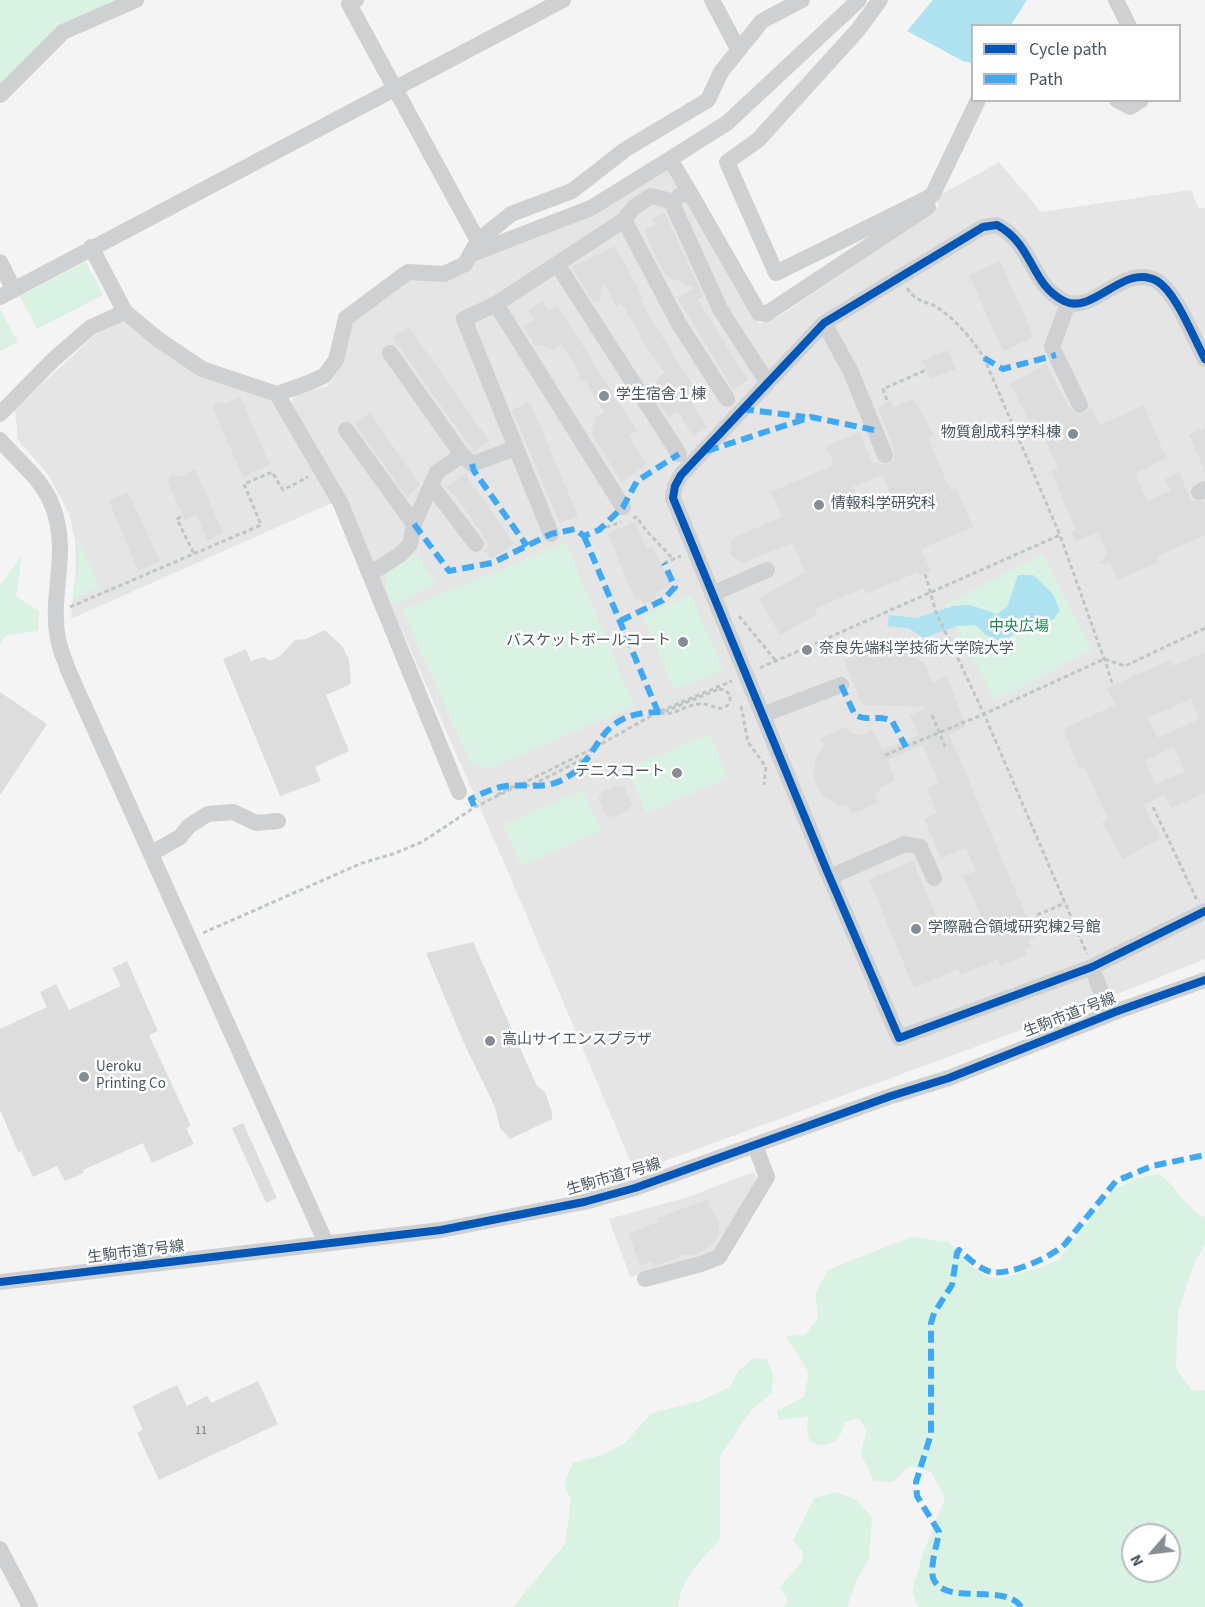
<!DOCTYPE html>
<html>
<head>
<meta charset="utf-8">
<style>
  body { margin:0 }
  #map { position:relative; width:1205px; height:1607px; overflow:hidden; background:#f4f4f4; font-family:"Source Sans 3",sans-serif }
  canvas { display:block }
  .legend { position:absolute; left:971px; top:24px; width:210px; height:78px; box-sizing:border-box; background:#fff; border:2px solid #b7bbc0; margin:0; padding:8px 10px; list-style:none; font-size:18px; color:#4a5661 }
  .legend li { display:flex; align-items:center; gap:12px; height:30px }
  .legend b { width:30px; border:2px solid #b7bbc0 }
  .north { position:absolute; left:1121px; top:1523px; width:60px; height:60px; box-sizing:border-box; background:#fff; border:2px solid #b7bbc0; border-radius:50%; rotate:242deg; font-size:16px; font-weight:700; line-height:24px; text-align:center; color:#4a5661 }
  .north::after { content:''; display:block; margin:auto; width:21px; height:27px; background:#868d94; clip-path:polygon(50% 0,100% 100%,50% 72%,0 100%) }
</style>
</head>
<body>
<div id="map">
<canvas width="1205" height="1607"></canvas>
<ul class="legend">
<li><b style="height:8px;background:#0057b8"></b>Cycle path</li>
<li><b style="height:8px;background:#3fa9f5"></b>Path</li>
</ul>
<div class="north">N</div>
</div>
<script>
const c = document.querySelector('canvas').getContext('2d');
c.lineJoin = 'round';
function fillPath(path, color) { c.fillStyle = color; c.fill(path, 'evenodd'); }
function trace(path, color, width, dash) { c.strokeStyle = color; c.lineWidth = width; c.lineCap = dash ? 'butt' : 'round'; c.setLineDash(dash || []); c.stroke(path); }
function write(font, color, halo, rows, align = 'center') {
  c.font = font + ' "Source Sans 3","Noto Sans JP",sans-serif'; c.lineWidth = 5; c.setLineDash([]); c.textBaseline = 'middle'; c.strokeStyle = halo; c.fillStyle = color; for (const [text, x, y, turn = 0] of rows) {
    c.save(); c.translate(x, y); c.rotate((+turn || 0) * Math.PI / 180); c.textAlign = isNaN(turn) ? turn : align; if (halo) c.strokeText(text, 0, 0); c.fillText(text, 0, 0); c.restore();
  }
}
const education = new Path2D(`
  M999,162l42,50 150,-22 8,19 6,-1v751l-113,45 -457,168 -123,-291 -164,-374 -58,-101 5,-11 33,-9 13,-20 13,-47 55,-39 65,-19 185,-92 12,3 88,152 21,-8 147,-100 12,-10 -4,-8z
  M122,321l47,36 29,17 79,28 57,100 -263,117 5,-53 -1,-26 -6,-26 -20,-38 -31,-36 -3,-31 81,-75z
  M754,1172l3,7 -42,73 -24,11 -61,14 -21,-58 79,-22z`);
const green = new Path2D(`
  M0,0h116l-60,28 -56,59z
  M86,262l17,33 -66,34 -17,-33z
  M0,309l18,33 -18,9z
  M77,538l23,49 -27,13 5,-31z
  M566,543l68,163 -148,64 -16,-9 -68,-151z
  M412,548l24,36 -42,21 -8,-15v-17z
  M1042,554l50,96 -97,51 -50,-96z
  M22,555l-6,41 23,15 -1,20 -32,4 -6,10v-60z
  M691,595l32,75 -49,20 -31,-75z
  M709,734l19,44 -82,35 -19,-44z
  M583,790l18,41 -80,35 -18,-41z
  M1160,1174c17,13 25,34 45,43v27l-13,24 -14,45 -2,55 16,23 13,-1v217h-287l-6,-17 13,-42 20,-50 -14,-26 -21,-6 -17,16 -19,-1 -13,-27 5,-24 -7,-12 -14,4c-4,19 -15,28 -35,20l-3,-12 1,-14 -29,4 -2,-9 27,-14 5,-24 -23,-37 19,-1 13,-17 -3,-24 13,-24 83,-33 38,5 21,23 17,12 15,1 33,-9 23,-9 54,-69 22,-12zM1133,1535h36v36h-36z
  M754,1358l13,1 6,15 -1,19 -21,17 -31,46v84c-19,20 -39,38 -42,67h-165l52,-63 6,-44 -7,-16 9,-21 32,-9 20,-11 26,-30 49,-12 30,-14 8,-16z
  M836,1492l20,8 16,17 -3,42 -12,20 -10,28h-64l5,-6 -8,-14 21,-24 2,-11 -10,-11 21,-43z`);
const water = new Path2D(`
  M933,0h94l-16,25 -39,1v37l-9,-2 -56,-30z
  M1018,575h15l20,19 7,16 -6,9 -36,11 -11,10c-15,1 -21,-4 -31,-15l-20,1 -32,12 -16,-10 -21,-2 2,-11 28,3 36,-12 17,-1 27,9 10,-7z`);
const building = new Path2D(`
  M665,213l38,84 -6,2 51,81 -15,9 -56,-92 18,-9 -29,-12 -14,-27 -7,-19 10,-5 -3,-6z
  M615,246l28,52 -3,1 9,17 49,77 -9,5 18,29 -14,9 -15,-24 -10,6 -15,-24 4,-16 8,-5 -26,-37 2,-1 -20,-32 -5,3 -12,-24 -5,21 -6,-2 -21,-34z
  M1000,261l34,76 -31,14 -34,-76z
  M543,301l6,10 8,-6 80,126 -8,5 17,29 -24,17 -30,-47 4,-18 8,-5 -19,-31 -6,-1 1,-6 -19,-30 -8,5 -19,-5 -10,-18 11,-6 -6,-10z
  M409,327l80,114 -15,11 -81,-114z
  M948,350l8,19 -26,10 -8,-18z
  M1046,364l24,45 10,6 8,-4 2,-5 10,19 44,-20 22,53 -31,16 5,11 8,16 23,-11 -6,-11 14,-7 12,29h14v34l-49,22 3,5 -41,18 -8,-17 -12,1 9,-10 -9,-22 -22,10 -5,-10 4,-3 -24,-58 7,-3 -23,-50 -6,3 -19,-37z
  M240,396l30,69 -27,12 -30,-68 3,-7 9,2z
  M913,398l21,37 -6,3 22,52 6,-3 17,40 -52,22 10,22 -11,5 -2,-4 -52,22 -2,-6 -50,21 4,5 -38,21 -21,-37 46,-26 -12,-29 -51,20 -12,-9 1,-13 4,-4 47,-20 -11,-25 63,-27 -8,-19 34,-14 12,32 5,-2 7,3 9,-3 2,-11 -17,-43 12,-7 4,7zM882,475l11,25 -29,12 -11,-25z
  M530,402l48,114 -18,7 -48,-113z
  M370,413l50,72 -13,12 -52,-73z
  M1205,427v44l-16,-36z
  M195,469l28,64 -16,8 -10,-26 -12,5 -18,-39 4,-6 10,1z
  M465,474l49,69 -23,16 -7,-9 6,-4 -35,-51 -9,-8z
  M128,492l32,69 -22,10 -29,-70z
  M635,522l12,27 4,-2 4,4 16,34 -16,8 2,5 -13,6 -3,-6 -6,2 -27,-67z
  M325,630l17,16 7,13 2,25 -25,11 23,56 -34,16 6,14 -41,15 -57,-137 23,-10 5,12 13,-4 6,4 10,-5 15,-16 11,-1z
  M887,642l38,21 7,20 15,-7 19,51 -17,7 86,203 -7,3 3,6 -7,3 3,6 -26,11 -3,-7 -37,16 -3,-6 -44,19 -45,-109 44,-18 32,76 38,-16 -20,-45 13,-5 -10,-23 -25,10 -17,-39 13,-6 -10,-25 12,-5 -16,-38 -36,15 8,21 -13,6 -7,9 3,7 -26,11 -3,-7 -13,-3 -13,-8 -8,-15 -2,-10 3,-15 8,-11 -4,-7 26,-11 3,5 10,3 14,-5 9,20 37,-15 -9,-20 19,-8 -64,-2 -6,-7 -15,-39z
  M1205,652v141l-34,15 -6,-13 -22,10 18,33 -38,21 -21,-37 6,-3 -24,-53 -5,3 -16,-40 52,-24 -8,-17 63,-28 2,6zM1191,699l8,20 -41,19 -11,-20zM1174,747l11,25 -30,12 -10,-24z
  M0,692l47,32 -47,71z
  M620,785l1,3 3,-1 8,19 -3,1 1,3 -19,8 -1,-3 -3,2 -9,-20 4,-1 -2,-3z
  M473,942l64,144 8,6 7,20v7l-42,20 -10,-11 -5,-21 -31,-64 -38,-90z
  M127,961l31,70 -9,4 42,91 -5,2 8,16 -42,19 -9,-20 -60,27 1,3 -19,8 -8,-15 -24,11 -12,-26 -3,1 -18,-42v-81l47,-22 -7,-15 16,-8 13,26 52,-24 -9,-18z
  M243,1123l34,75 -11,5 -34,-75z
  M709,1199l1,9 9,13v12l-5,10 -16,11 -19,1 1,2 -20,7 -6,2 -2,-5 -12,5 -11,-33 29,-11 -1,-4z
  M258,1381l20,43 -119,56 -22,-47 6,-3 -11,-24 45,-21 10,21 20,-10 4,7z`);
const path = new Path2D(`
  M907,288c13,18 18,11 31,20 18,12 35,32 46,50l76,177
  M887,400l-4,-11 43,-19
  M181,517l-4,2 17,35
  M633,518l4,-1c9,16 24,28 36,42
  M599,530l22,-8
  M664,563l17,-7
  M925,574l11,38 48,102 103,240
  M70,607l191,-82 -17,-41 28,-12 11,18 25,-13
  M739,616l37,45
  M1104,657l8,26
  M760,668l300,-133 44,124
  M719,689l6,1 5,5v7c-9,14 -18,0 -31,2 -14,1 -24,12 -38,9z
  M741,706l7,36 18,25 -2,18
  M932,715l14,34
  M885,755l99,-41 120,-55 21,7 80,-38
  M497,795l14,-8 21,-2 55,-28 5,-7
  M1153,807l44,93
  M1037,915l28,-12
  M203,933l159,-70 31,-9 29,-12 53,-35 119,-59 64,-36 74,-31`);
const minor = new Path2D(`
  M356,0l-7,4 129,237
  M712,0l26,49
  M880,0l-23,31 -99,109 -31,22 49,111 150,-74
  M1116,0l13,26
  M0,95l63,-63 73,-32
  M1117,100l13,7 11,-7
  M670,159l57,-36 132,-123
  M689,191l70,122 7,1 162,-107 -2,-8 7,-5 45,-94
  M624,220l55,104 48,75
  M91,247l34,65
  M474,253l117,-45 79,-49 19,32 -10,5
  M0,262l14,28
  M557,264l122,190
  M0,297l563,-297
  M1068,303l-16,44 28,58
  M496,304l127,203
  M824,323l26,47 35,85
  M390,353l72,102
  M1205,359c-11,-20 -29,-67 -48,-78 -33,-19 -64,35 -93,20 -34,-17 -30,-56 -67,-76l-14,2 -159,96 -143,152 -6,11 -2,12 154,373 72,167 193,-71 113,-56
  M277,394l64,110 118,288
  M0,414l54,-55 37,-32 34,-15 34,28 43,29 75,25 31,-11 16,-7 12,-16 10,-42 62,-46 36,2 21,-10 13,-23 33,-27 61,-23 54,-42 82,-49 13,-28 41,-51 40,-21
  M346,430l68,94
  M0,440c18,21 42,39 52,65 19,47 -3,89 6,134 2,11 7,21 10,31l258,573
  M516,448l35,86
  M431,485l45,59
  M1199,492l6,-3
  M370,574l31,-20 9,-10 4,-20 23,-52 25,-17 10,9 44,-16 -52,-129 32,-15 128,-84 9,-12 18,-12 20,5 49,108 47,73
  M712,594l55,-24
  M762,715l79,-30
  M152,853l28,-16 9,-11 19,-12 25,-2 23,11 22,-2
  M830,877l75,-33 15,3 14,31
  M1092,967l17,47
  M645,1279l56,-15 18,-7 48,-80 -12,-31
  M0,1282l441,-52 143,-28 51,-14 256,-92 58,-18 166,-66 90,-32
  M0,1549l30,58`);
const quiet = new Path2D(`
  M984,358l19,11 53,-14
  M742,409l63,8
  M707,451l104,-34 63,13
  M472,464l2,7 53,75
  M414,524l35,47 43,-8 59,-29 24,-5 9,7 15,-6 24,-23 14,-26 42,-27
  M584,536l74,176
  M620,621l43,-21 12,-13 -11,-24
  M841,685l14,30c12,7 24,-1 37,6l14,26
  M474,806l-3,-7c12,-6 22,-11 35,-13 18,-2 37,3 54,-5 46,-21 29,-69 101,-69
  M1021,1607c-15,-25 -77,0 -88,-29 -3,-14 4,-32 6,-46l-22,-36 -1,-14 15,-48v-111l3,-10 18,-28 5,-32 2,-3c9,8 20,19 32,22 18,4 61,-15 74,-28l51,-63 36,-15 53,-11`);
const cycleway = new Path2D(`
  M1205,359c-11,-20 -29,-67 -48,-78 -33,-19 -64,35 -93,20 -34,-17 -30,-56 -67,-76l-14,2 -159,96 -143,152 -6,11 -2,12 154,373 72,167 193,-71 113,-56
  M0,1282l441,-52 143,-28 51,-14 256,-92 58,-18 166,-66 90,-32`);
const markers = [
  [604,396,6,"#868d94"],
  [1073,434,6,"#868d94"],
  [819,505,6,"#868d94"],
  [683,642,6,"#868d94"],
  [807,650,6,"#868d94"],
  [677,773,6,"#868d94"],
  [916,929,6,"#868d94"],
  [490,1041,6,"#868d94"],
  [84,1077,6,"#868d94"]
];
const numberNames = [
  ["11",201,1431]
];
const poiNames = [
  ["学生宿舎１棟",616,396],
  ["物質創成科学科棟",1061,434,"right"],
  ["情報科学研究科",831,505],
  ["バスケットボールコート",671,642,"right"],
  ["奈良先端科学技術大学院大学",819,650],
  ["テニスコート",665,773,"right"],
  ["学際融合領域研究棟2号館",928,929],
  ["高山サイエンスプラザ",502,1041],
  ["Ueroku",96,1068],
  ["Printing Co",96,1085]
];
const parkNames = [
  ["中央広場",1019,628]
];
const streetNames = [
  ["生駒市道7号線",1070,1016,-21],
  ["生駒市道7号線",614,1178,-16],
  ["生駒市道7号線",136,1253,-7]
];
fillPath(education, '#e6e5e6');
fillPath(green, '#d9f2e3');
fillPath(water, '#aee2f0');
fillPath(building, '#ddddde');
trace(path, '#bcc7c4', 3, [4.5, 3]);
trace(minor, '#ced0d2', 16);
trace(quiet, '#3fa9f5', 6, [12, 6]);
trace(cycleway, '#0057b8', 8);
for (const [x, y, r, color] of markers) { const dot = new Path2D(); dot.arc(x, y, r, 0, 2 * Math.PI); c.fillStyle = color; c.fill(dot); trace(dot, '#fff', 2); }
write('12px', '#707881', null, numberNames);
write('15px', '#4a5661', '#fff', poiNames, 'left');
write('15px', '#17864f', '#fff', parkNames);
write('15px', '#4a5661', '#fff', streetNames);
</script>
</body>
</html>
